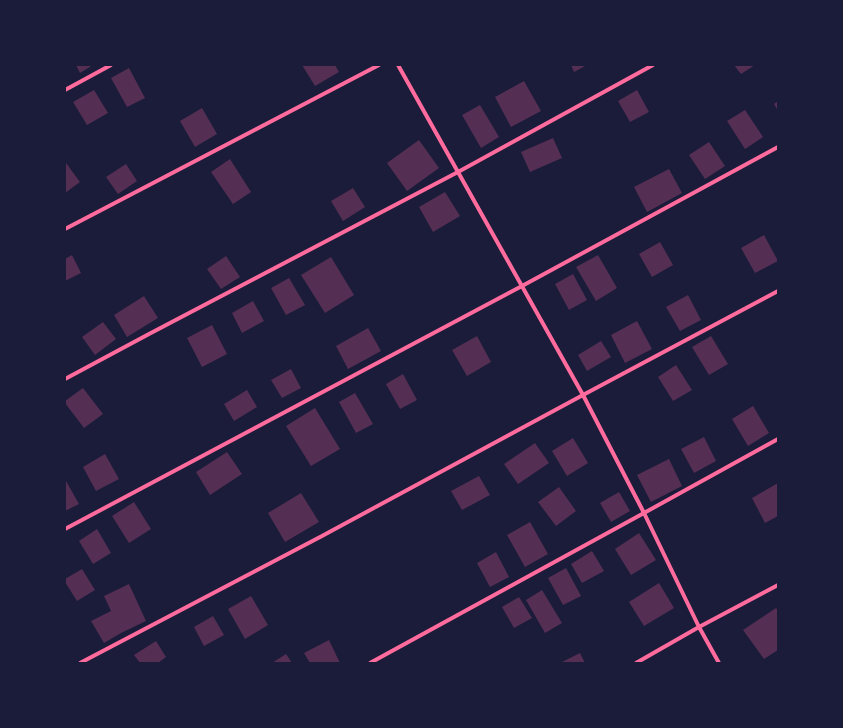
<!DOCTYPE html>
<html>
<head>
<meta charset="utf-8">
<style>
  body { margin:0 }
  #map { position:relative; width:843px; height:728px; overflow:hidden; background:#1b1b3a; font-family:"Roboto Condensed",sans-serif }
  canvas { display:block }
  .frame { position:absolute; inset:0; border:66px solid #1b1b3a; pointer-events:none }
</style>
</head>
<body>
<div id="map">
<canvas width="843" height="728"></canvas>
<div class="frame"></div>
</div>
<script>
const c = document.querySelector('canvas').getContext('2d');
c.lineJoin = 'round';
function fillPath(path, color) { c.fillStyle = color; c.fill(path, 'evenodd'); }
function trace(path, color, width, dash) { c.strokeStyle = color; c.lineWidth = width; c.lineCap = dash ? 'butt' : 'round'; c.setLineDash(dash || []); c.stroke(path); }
const building = new Path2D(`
  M76,65h17l-13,8z
  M302,65h33l4,7 -24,14z
  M571,65h16l-13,7z
  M734,65h21l-14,9z
  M129,68l16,30 -18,9 -16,-29z
  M524,81l17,30 -30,16 -16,-30z
  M94,90l14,23 -21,12 -14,-23z
  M637,90l12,22 -19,10 -12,-21z
  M778,101v10l-4,-7z
  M480,105l19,32 -18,11 -19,-33z
  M202,108l15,26 -22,13 -15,-26z
  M745,110l18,27 -18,12 -18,-28z
  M553,138l9,20 -32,14 -9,-20z
  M419,140l20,28 -32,23 -20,-28z
  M709,142l16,24 -20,13 -16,-24z
  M230,159l21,33 -18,12 -22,-32z
  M66,163l14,19 -15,11v-29z
  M126,164l11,17 -19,13 -12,-17z
  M669,169l13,24 -35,19 -13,-25z
  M353,188l12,19 -22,14 -12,-20z
  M445,192l15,24 -27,16 -14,-25z
  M764,235l14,26 -23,12 -14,-25z
  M660,242l13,23 -21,12 -13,-23z
  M72,255l9,18 -16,8v-22z
  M598,255l19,33 -21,13 -20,-34z
  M226,256l14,21 -19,12 -14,-20z
  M331,257l23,38 -29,18 -24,-38z
  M573,274l14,26 -18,10 -14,-26z
  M289,278l16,27 -19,10 -15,-27z
  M688,295l13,25 -21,11 -14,-24z
  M144,296l14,22 -31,19 -13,-22z
  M253,301l11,20 -22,12 -10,-20z
  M637,321l15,28 -27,14 -14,-28z
  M103,322l13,17 -21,16 -13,-18z
  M212,325l15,29 -25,13 -15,-29z
  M368,328l13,23 -33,18 -12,-23z
  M477,336l14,26 -24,14 -15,-26z
  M711,336l17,28 -19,11 -17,-28z
  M601,341l10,16 -24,14 -9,-16z
  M676,365l16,25 -19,11 -15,-24z
  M291,369l10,19 -19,10 -11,-18z
  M403,374l14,26 -17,9 -14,-25z
  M83,388l20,26 -19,14 -19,-25v-2z
  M247,390l10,17 -23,14 -10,-17z
  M355,393l18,31 -17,9 -17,-31z
  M753,406l16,27 -21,13 -16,-27z
  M315,408l25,41 -29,17 -25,-40z
  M704,437l12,24 -22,12 -13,-24z
  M573,438l15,25 -21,13 -15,-25z
  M535,443l14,20 -31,21 -14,-20z
  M227,452l15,22 -32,21 -14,-23z
  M105,454l14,25 -23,12 -13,-24z
  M669,459l13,27 -31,16 -14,-27z
  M479,476l11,19 -28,15 -11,-19z
  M66,481l13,23 -14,7v-29z
  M778,483v33l-13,7 -13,-25z
  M559,487l17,24 -20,15 -18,-24z
  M619,492l11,19 -19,11 -11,-19z
  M301,493l18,29 -34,20 -17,-29z
  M134,502l17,27 -22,14 -17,-27z
  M530,522l18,32 -23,13 -18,-32z
  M97,529l14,24 -18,11 -14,-23z
  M639,533l17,27 -25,15 -16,-26z
  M592,551l12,20 -22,12 -11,-19z
  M496,552l13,25 -19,10 -13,-24z
  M566,568l15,28 -18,9 -15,-27z
  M82,569l13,21 -18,11 -12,-19v-3z
  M659,583l15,25 -30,18 -15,-24z
  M129,584l17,37 -25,12 -17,10 -13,-22 20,-10 -7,-15z
  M542,590l20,33 -17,10 -19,-33z
  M251,596l17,29 -23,14 -17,-30z
  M519,597l13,21 -18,10 -12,-21z
  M776,608l2,3v39l-14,9 -21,-29z
  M213,616l11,19 -20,11 -10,-19z
  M329,640l11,23h-30l-6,-10z
  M156,641l10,16 -8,6h-18l-6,-8z
  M580,653l5,10h-25z
  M286,654l6,9h-20z`);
const minor = new Path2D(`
  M398,65l185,330 61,118 55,114 20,36
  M65,90l46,-25
  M65,229l314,-164
  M65,379l84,-45 309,-162 195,-107
  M65,529l457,-243 256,-139
  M80,663l242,-127 261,-141 195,-104
  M370,663l274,-150 134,-74
  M636,663l63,-36 79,-42`);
fillPath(building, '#542f53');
trace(minor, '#ff6b9d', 4);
</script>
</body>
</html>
